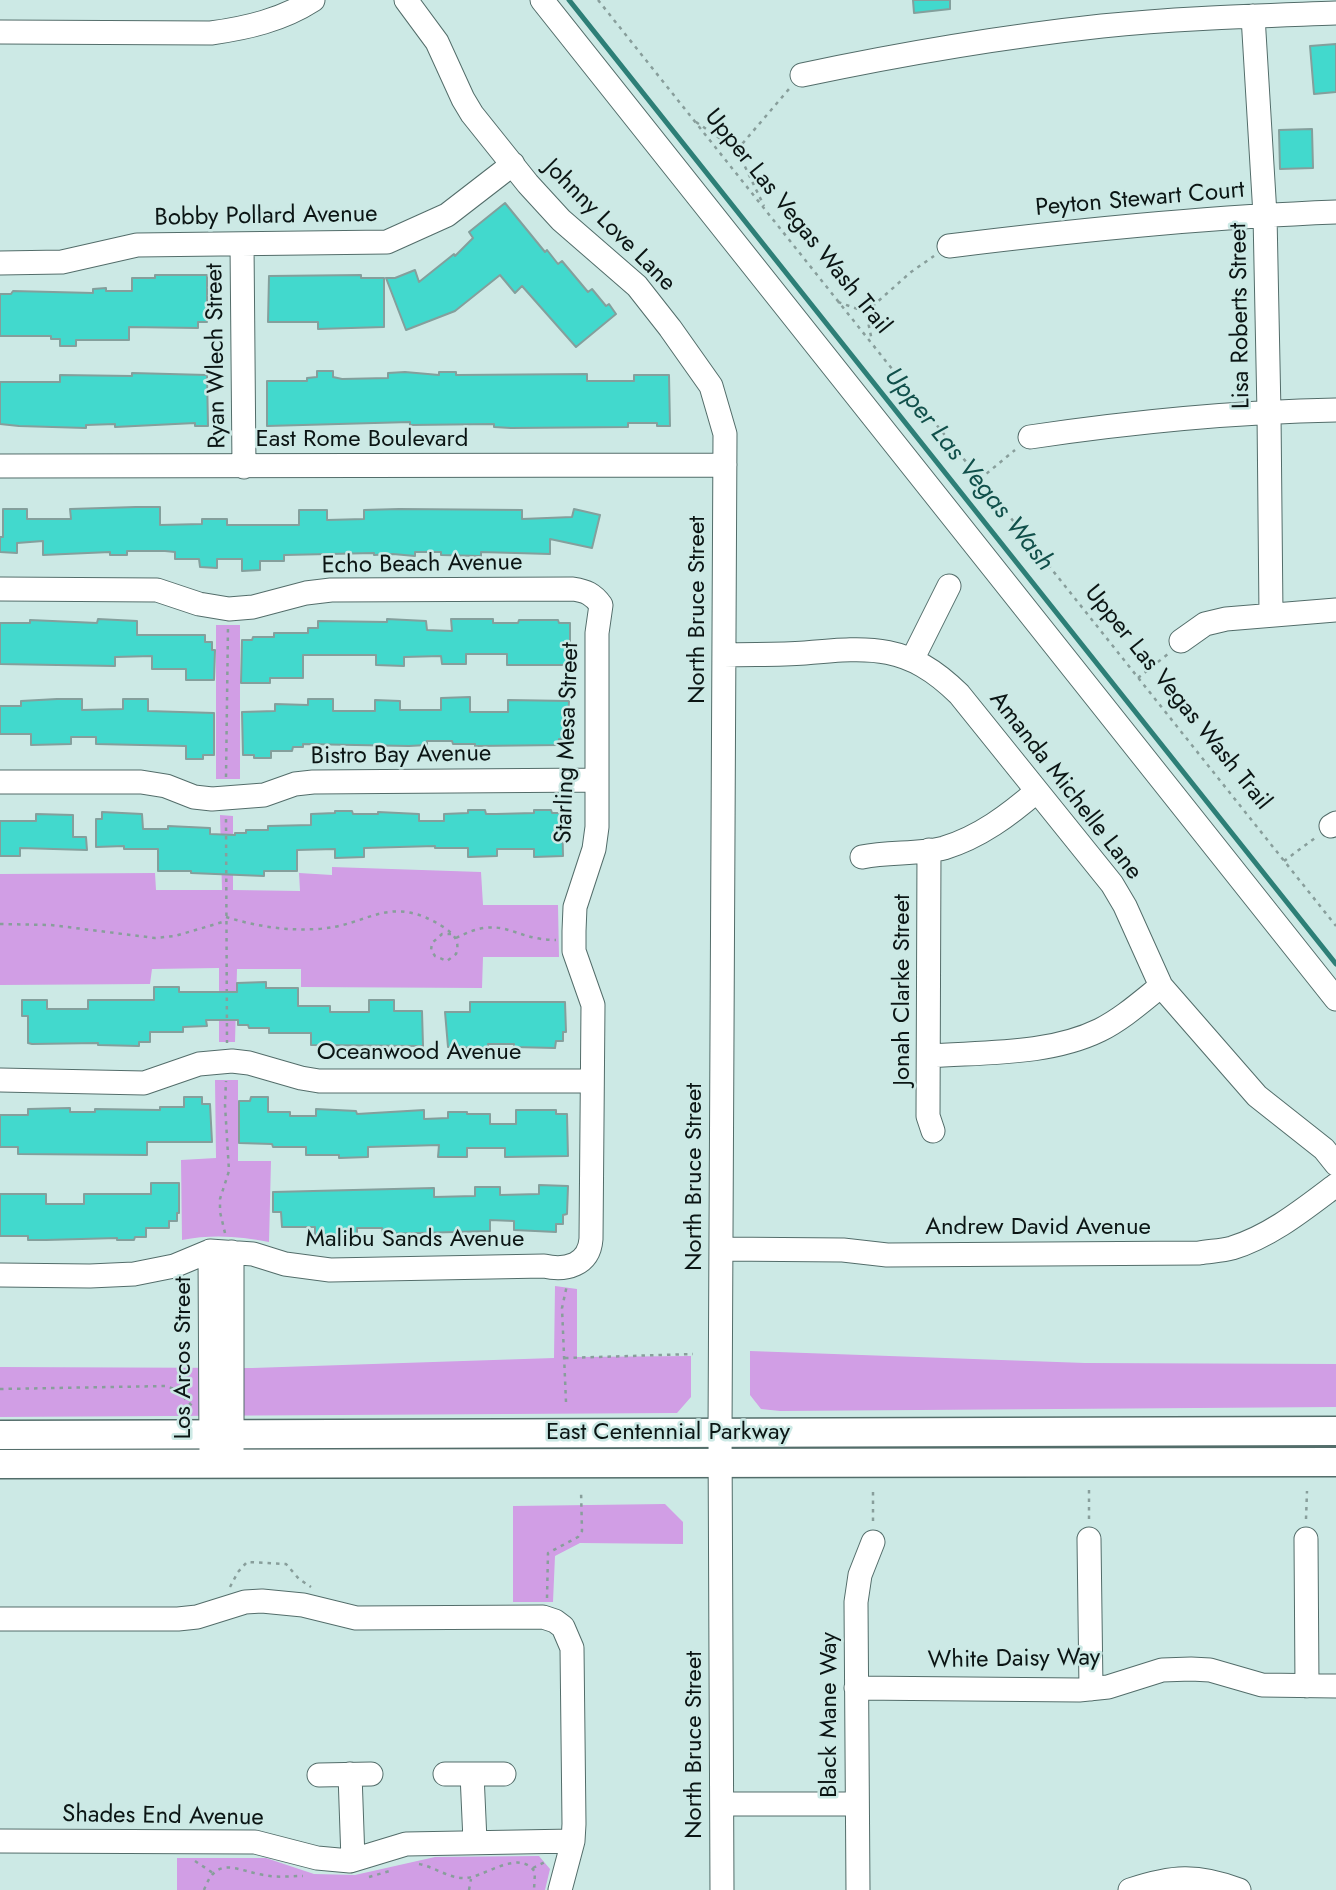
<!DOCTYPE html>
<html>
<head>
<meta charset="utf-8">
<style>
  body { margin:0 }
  canvas { display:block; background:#cce9e5 }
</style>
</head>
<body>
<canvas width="1336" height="1890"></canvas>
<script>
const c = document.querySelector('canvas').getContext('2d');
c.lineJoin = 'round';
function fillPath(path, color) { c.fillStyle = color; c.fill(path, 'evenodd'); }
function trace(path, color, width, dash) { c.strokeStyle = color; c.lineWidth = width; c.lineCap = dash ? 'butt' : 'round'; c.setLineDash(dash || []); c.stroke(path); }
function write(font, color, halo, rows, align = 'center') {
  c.font = font + ' Jost,sans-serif'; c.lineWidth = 5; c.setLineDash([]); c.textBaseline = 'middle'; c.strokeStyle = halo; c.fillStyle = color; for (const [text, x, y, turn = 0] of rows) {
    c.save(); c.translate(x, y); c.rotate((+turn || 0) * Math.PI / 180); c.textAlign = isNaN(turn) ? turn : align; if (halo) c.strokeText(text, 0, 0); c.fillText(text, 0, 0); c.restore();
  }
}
const green = new Path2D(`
  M216,625h24v154h-24z
  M220,815l13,1v74l67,1 -1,-18 33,2v-8l149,5 2,33h75l1,52h-76l-1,31 -181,-1v-18h-64l-2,73h-16v-74l-67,1 -2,15 -150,1v-111l155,-1 1,17h66z
  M215,1080h23v81h33l-2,81c-29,-6 -58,-8 -87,-2l-1,-80 35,-2z
  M555,1286l22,3v68l114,-1v41l-14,16 -677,4v-50l252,1 302,-10z
  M750,1351l335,12 251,1v43l-556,4 -19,-2 -11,-14z
  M665,1504l18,18v22l-103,-1 -25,13 -2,46h-40v-96z
  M539,1856l11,13 -5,21h-368v-32h89l48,16 41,1 80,-18z`);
const stream = new Path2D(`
  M569,0l767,964`);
const building = new Path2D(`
  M913,0h37v9l-36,4z
  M1336,44v48l-22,2 -4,-48z
  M1312,129l1,39 -33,1 -1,-39z
  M505,203l40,49 2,-2 11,14 4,-3 26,31 4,-3 14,17 3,-2 7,10 -40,33 -54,-61 -7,7 -15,-18 -45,36 -49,19 -20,-52h9l20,-8 4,12 35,-28 1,2 18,-18 -4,-6z
  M155,275h52v47h-9v6l-69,-1v13h-53v6h-16v-7h-9v-3h-51v-42h11l2,-3 80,2v-4l13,-1v3h26v-13h23z
  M361,275v3h23v49l-66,2v-7h-50l1,-46z
  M317,371h16v6l9,2 46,-1v-5l17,-1 34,3v-3h17v3l131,-1v7h47v-6h35l1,51h-13v-3h-29v4l-117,1 -17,-1v-3l-84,1v-3l-143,4v-45h40v-3l10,-1z
  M132,373l75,2 1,51h-13v-3l-80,4v-3l-29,1v3l-67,-2 -19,-2v-42h60v-7l72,1z
  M136,507h24v18l42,-1v-5h25v6h72v-15h28v10l37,-1v-9l35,-1 123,1v9l50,-2 2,-8 26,6 -8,33 -42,-9v15l-69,-2v4l-40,-1v-3h-26v4l-22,-2 -19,1v-2l-90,2v6h-24v9l-18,1v-12h-25v9l-17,-1 -1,-8h-24v-7l-10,-1h-38v4h-17v-3l-67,3v-14l-26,2v10l-17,-1v-15h3v-28h24v10h44l-1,-10z
  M98,619l39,2v14h68v7h7v8h3l-1,30h-28v-11h-34v-13l-37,1v9l-115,-2v-41h30v-3l67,3z
  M387,619l39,2 1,9 25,1 -1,-12h42v4h25l1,-3h39l1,3h11v42h-63v-11h-41v10h-24l-1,-8 -37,1v9l-28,-1v-10h-73v23h-33v5h-29l1,-43h10l1,-3h21v-4h34v-5h10v-7l69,1z
  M470,697v15h38v-12l61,1 -2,38h-8v6l-84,1v-2h-22l-1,-3h-25v4l-18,1 -106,-2v3h-10l-1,4h-21v7h-17v-3h-11l-1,-43 33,-1v-7l33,1v-6h25v12h42v-11l25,1v9h41v-12z
  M57,699h25v11l41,-1v-10h25v12l66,2v42h-11v4h-17v-13l-90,-2v-7h-25v7l-40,1v-11h-31v-28h21v-5z
  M468,810h17l1,4h10l38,-1v-3h17l1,3h10l1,43 -29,1v-8h-37v7l-29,1v-9h-33v-2l-71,2v9l-29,1v-9l-38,1v21h-33v5l-73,-3v-2h-33v-22h-34v-3l-28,1v-28h6v-7l40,2 1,15h25v-3l42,2v6l25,1v-2h11v-3h22v-4l43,-1v-11l24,-1v-2h17l1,3h25v-2l41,2v7h25v-7l24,-1z
  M36,814l37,1v22h13l1,13 -67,-2v8h-20v-35h36z
  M266,982v6h32v18h32v6h39v-12h25v11h28l1,35 -112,-1v-12h-42v-5h-20l-1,-3h-10v-5h-32l1,6 -24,1v5h-33v10h-11v4l-41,-1v-2l-66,1 -4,-1v-27h-6v-16h25v9h41v-9h66v-13h25v5h58v-9z
  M470,1002h95l1,30h-3v9h-7l-1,7 -41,-1v-3h-26v4l-40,-1 -3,-35h25z
  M184,1097h18v7h8l2,38h-65v13l-129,-1v-7h-18v-32h28v-6l42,-1v4h25v-3l65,1v-3h24z
  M251,1097h17v15h22v4h26v-7l40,2 1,3 67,-4v9l24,-1v-6h19v2h23v10h26v-14h40v4h11l1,42 -63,1v-9h-38v9h-29l1,-12 -71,2v10l-29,1v-3h-33v-8h-33l-1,-3 -33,-1v-42h11z
  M151,1183h28v30h-2v8h-8v7h-23v9h-11l-1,3h-17v-2l-71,2h-18v-4h-28v-42h46v10h38v-10h67z
  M539,1185l29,1 -1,28 -4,1v9h-7v8l-42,-2v-9l-24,-1v11l-107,3 -1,-6h-25v6l-42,1v-8h-33l-1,-15h-8v-20l161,-4v9l41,-1v-9h25v8l39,-1z`);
const path = new Path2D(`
  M598,0l738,926
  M696,122l41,28 27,56
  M737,150l52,-61
  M838,302l28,10 6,29
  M866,312l45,-40 23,-16
  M980,479l35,-29
  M1138,678l30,-24
  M226,777l2,-151
  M226,819l1,224
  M1284,861l31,-23
  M226,917c29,9 60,14 90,12 53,-2 72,-38 129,-1 10,7 15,14 11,26l-9,7 -12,-5 -4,-6 1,-7 10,-9h10
  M0,924l51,1 104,13 20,-2 51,-15
  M456,938c48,-25 55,2 100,2
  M225,1233l-5,-21v-13l9,-28 -4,-66 1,-24
  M565,1358l128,-4
  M0,1389l166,-3 11,4 15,16
  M566,1402l-4,-94 5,-23
  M1089,1490v29
  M873,1492v32
  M1306,1519l1,-28
  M230,1587l8,-15 9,-10 39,2 13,15 12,8
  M547,1598l1,-45 30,-16 4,-6 -1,-41
  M195,1861l18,12
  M419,1864c15,3 28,13 43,14 20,2 56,-31 73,-6l-1,18
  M533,1868l12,-6
  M369,1877l24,-7
  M204,1890c13,-36 33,-19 60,-15 13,3 26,1 39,1
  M469,1890l2,-11`);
const minor = new Path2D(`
  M406,0l31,42 26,57 9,15 56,70 33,36 76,66 33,42 41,58 14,48 -5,999 2,457
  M542,0l794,999
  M1253,16l12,199 4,198 2,202
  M0,32l211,1c36,-5 71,-13 102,-33
  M802,75c99,-21 199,-38 300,-49 78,-8 156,-10 234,-13
  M242,244l2,223
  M949,246c129,-16 257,-29 387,-34
  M0,263l62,-1 75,-17 250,-3 60,-27 66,-51
  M1030,437c101,-15 203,-25 306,-27
  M0,466l725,-1
  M0,589l157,1 42,14 30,5 24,-2 53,-14 25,-3 242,-1c13,2 20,5 28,16l-4,28v194l-3,22 -19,58 -1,24v20l19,54 -2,234c-2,26 -25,32 -47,27l-214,4 -45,-6 -32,-10 -43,-3 -36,15 -40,8 -44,2 -90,-1
  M1181,641l24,-17 21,-5 110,-9
  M724,655c27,-1 54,0 81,-2 67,-6 103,-9 154,41l153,190 13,22 36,80 96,110 67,53 12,15
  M912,660l37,-74
  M0,782h141l25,4 28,11 18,2 52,-4 31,-11 18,-2 284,-2
  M1331,826l5,-3
  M929,850l-1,266 5,15
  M862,857c27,-6 56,-2 82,-9 36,-11 65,-33 93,-57
  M929,1056c56,-4 120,-1 171,-26 22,-11 41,-28 61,-44
  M0,1080l144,3 55,-19 33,-3 17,2 52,15 18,3h273
  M721,1249l122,1 44,5 312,-2c11,-2 22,-2 33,-5 39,-12 72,-39 104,-63
  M210,1251l1,200
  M232,1252v198
  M1089,1539l2,150
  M1306,1539l1,147
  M0,1619h178l19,-2 48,-15 17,-1 41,4 53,13 187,-1 12,4 8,6 9,21 2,176 -1,17 -13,49
  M856,1688l223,2 29,-3 54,-17 29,-1 19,1 52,15 74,1
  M350,1774l3,86
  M445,1774h59
  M472,1774l3,67
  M319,1775l52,-1
  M722,1804h135
  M0,1841l255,1 62,16 33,3 56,-17 167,-3
  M858,1890l-2,-288 4,-27 13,-33
  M1130,1890c42,-14 67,-16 109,0`);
const major = new Path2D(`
  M0,1435l1336,-4
  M0,1464l1336,-2`);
const streetNames = [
  ["Peyton Stewart Court",1140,200,-5],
  ["Bobby Pollard Avenue",266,217,-1],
  ["Upper Las Vegas Wash Trail",797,222,51],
  ["Johnny Love Lane",609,226,45],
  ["Lisa Roberts Street",1241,316,-91],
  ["Ryan Wlech Street",217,356,-91],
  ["East Rome Boulevard",362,440],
  ["Echo Beach Avenue",422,565,-1],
  ["North Bruce Street",698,610,-90],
  ["Upper Las Vegas Wash Trail",1177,698,51],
  ["Starling Mesa Street",568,743,-88],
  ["Bistro Bay Avenue",401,756,-1],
  ["Amanda Michelle Lane",1065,786,52],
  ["Jonah Clarke Street",903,990,-90],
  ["Oceanwood Avenue",419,1053],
  ["North Bruce Street",695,1177,-90],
  ["Andrew David Avenue",1038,1228],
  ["Malibu Sands Avenue",415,1240],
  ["Los Arcos Street",184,1358,-90],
  ["East Centennial Parkway",668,1433],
  ["White Daisy Way",1014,1660,-1],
  ["Black Mane Way",830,1715,-90],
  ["North Bruce Street",695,1745,-90],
  ["Shades End Avenue",163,1817,1]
];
const waterNames = [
  ["Upper Las Vegas Wash",968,470,51]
];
fillPath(green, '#d19ee5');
trace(stream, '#2d7f77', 5);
fillPath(building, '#42d9cd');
trace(building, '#849f9c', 2);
trace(minor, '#536d6a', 25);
trace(major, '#536d6a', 31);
trace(path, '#889e9b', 2.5, [3.5, 5]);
trace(minor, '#fff', 23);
trace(major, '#fff', 28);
write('24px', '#0b1514', '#cce9e5', streetNames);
write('italic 26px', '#11504b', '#cce9e5', waterNames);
</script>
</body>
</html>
